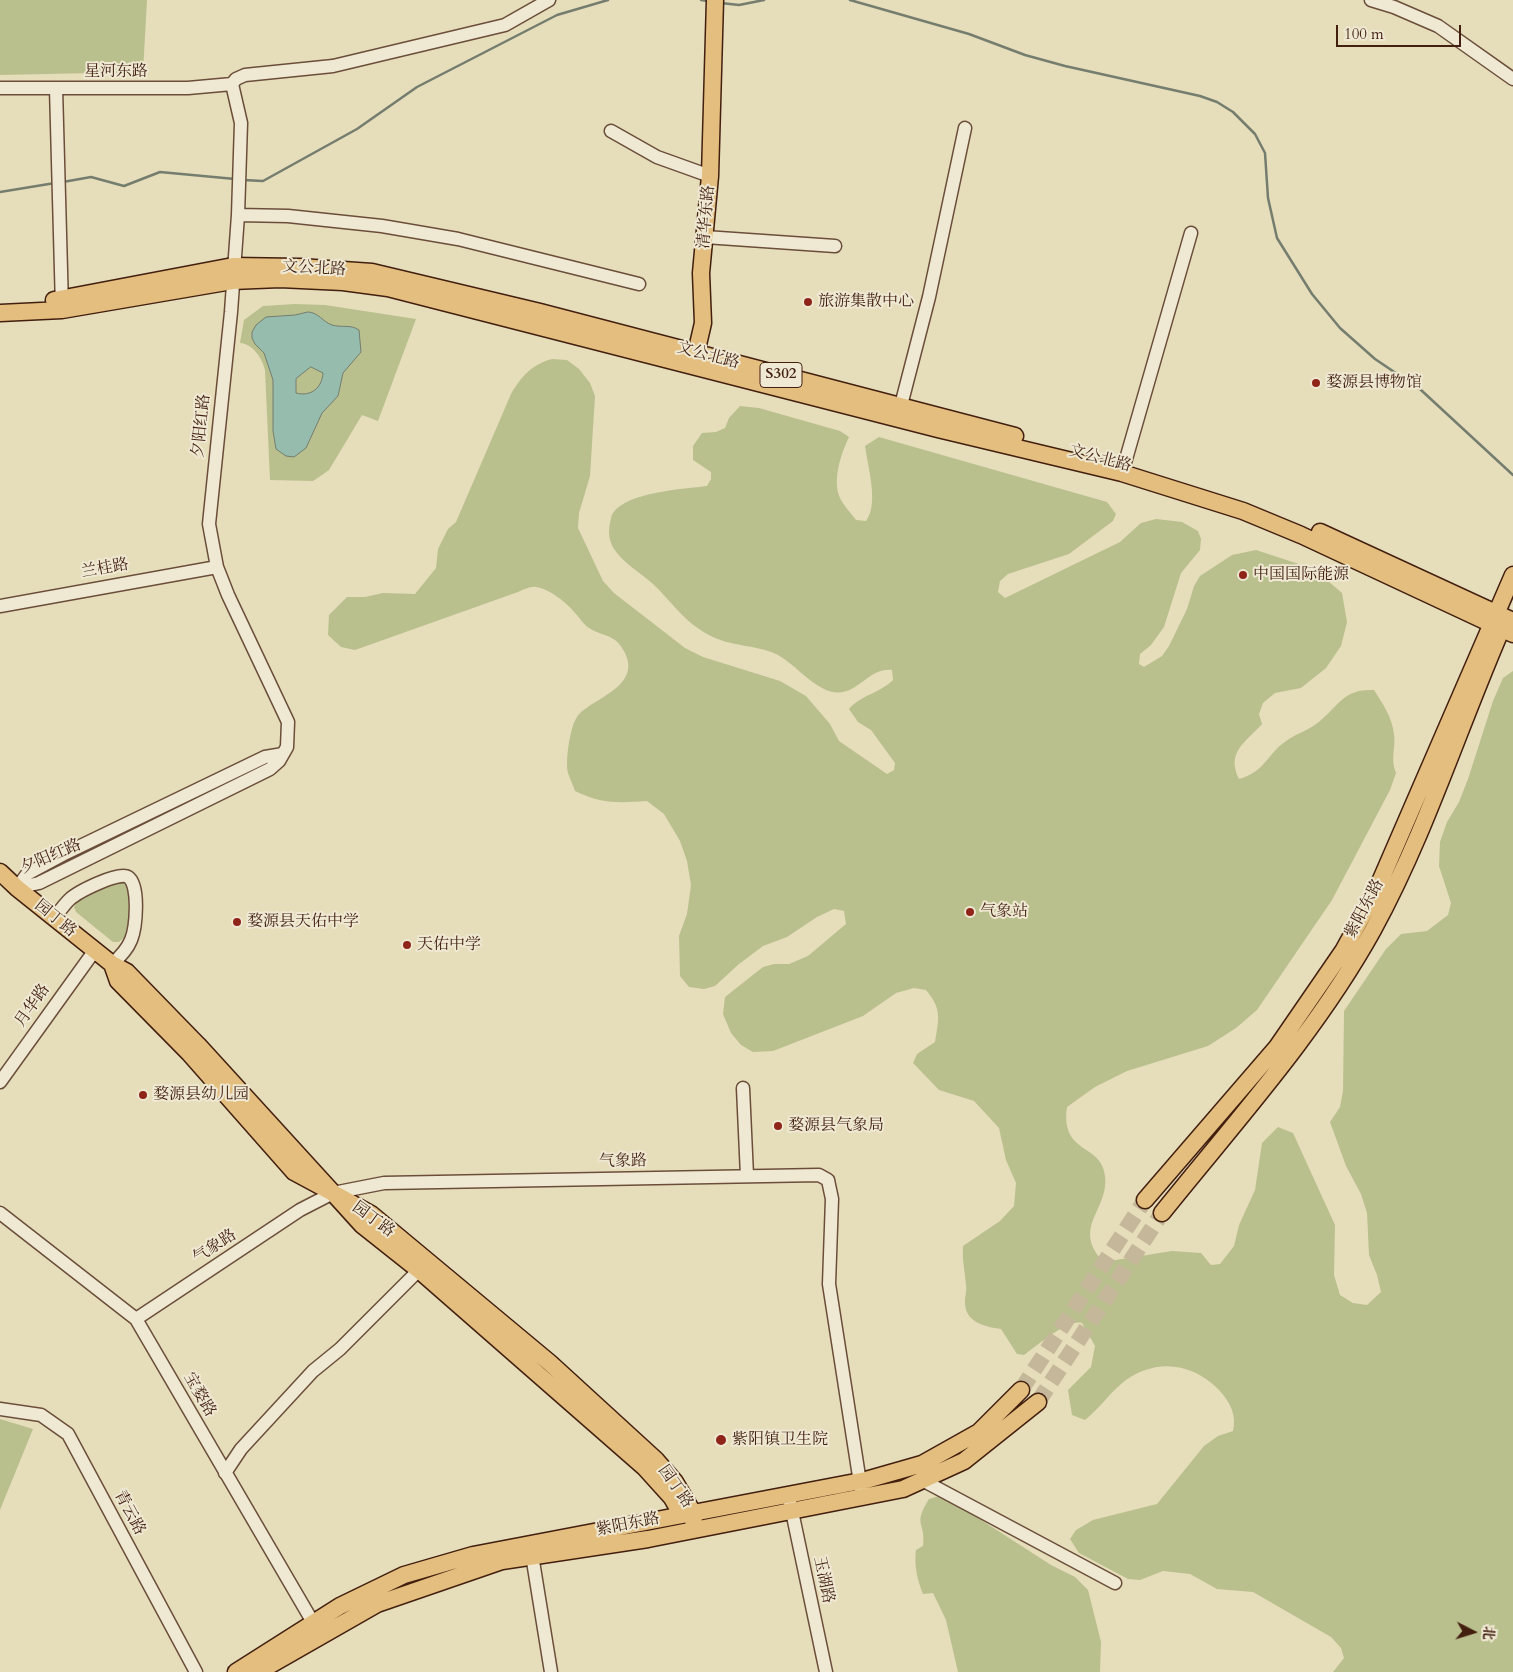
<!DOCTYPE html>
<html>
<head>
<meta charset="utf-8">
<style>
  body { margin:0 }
  #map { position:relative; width:1513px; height:1672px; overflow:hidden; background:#e6ddbb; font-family:Cardo,"Noto Serif SC",serif }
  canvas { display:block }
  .north { position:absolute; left:1448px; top:1607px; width:50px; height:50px; -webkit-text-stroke:4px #efe9d3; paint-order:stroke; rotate:95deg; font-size:14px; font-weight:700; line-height:20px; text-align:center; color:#421f0f }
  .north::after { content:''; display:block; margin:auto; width:18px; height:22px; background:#421f0f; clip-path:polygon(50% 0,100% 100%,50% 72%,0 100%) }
  .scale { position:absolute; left:1336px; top:25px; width:125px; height:22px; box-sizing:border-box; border:2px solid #421f0f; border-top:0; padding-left:6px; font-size:15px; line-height:18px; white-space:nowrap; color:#421f0f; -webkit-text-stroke:4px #efe9d3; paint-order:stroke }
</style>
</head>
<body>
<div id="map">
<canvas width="1513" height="1672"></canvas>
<div class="north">北</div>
<div class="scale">100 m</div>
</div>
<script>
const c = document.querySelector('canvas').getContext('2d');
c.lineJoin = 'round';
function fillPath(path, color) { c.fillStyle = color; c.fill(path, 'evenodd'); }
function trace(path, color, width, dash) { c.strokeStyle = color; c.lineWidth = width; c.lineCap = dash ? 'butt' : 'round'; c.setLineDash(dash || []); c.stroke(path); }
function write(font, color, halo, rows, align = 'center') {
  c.font = font + ' Cardo,"Noto Serif SC",serif'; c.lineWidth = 4; c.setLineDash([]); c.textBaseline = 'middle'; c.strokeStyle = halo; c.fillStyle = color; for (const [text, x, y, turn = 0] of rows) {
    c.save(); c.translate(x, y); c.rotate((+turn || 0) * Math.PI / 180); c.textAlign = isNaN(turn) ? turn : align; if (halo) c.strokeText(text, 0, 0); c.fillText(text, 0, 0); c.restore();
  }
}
const green = new Path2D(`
  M0,0h147l-4,72 -143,3z
  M295,304l30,1 91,14 -38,102 -16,-6 -33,55 -7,5 -9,6 -43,-1 -5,-110c-3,-12 -12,-26 -25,-27l4,-23 19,-14z
  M552,359l15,1 12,9 11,14 5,13 -5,80 -11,37 -1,15 25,53 11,12 71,55 18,9 77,24 26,15 24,28 9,17 48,33 7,-4 1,-7 -24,-33 -13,-8 -9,-13c12,-14 31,-16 44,-29l-1,-10c-27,-3 -37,34 -68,19 -17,-8 -30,-25 -46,-34 -22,-11 -48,-8 -69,-20 -25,-13 -36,-32 -56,-51 -12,-11 -29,-20 -39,-35 -5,-8 -6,-17 -4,-26 1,-3 1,-8 3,-10 14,-21 71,-24 94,-27l4,-7v-7l-18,-12v-14l9,-13 14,-1 9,-4 4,-10 11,-12 19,2 81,23 9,6c-8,17 -17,43 -9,61 4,8 11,15 16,22l10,1c13,-17 2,-53 -1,-75l14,-9 228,65 9,12 -3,7 -44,33 -61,20 -8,7 -2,11 7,6 115,-56 21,-19 15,-4 26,3 16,9 3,8 -1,11 -19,23 -17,54 -13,18 -11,9 -1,10 5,3 18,-11 7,-10 18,-37 7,-23 6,-10 32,-21 24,-5 58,19 28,24 5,29 -6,24 -15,22 -25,20 -26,5 -12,10 -4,11 3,10c-17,19 -36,28 -23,55 27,-8 27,-24 47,-38 11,-8 24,-11 34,-20 21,-18 24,-32 54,-31 9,14 18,27 20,44 2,13 -4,25 2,39l-6,17 -58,110 -75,110 -21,18 -28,18 -81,25 -32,16 -28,20c-7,48 35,36 38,69 4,33 -32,51 -4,83l15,1 56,-9 29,2 10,12 9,-1 14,-18 5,-21 16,-35 7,-47 16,-16 15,6 42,92 -1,50 6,20 13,8 14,2 14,-13 -4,-17 -8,-20 -2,-42 -6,-19 -15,-28 -16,-44 10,-15 3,-16 1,-80 42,-62 15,-15 26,-3 21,-16 3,-12 -12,-37 1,-24 7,-20 12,-20 9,-23 25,-78 10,-23 10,-7v1001h-180l11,-14 -3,-10 -10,-11 -78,-45 -36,-3 -27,-15 -27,-3 -23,9 -12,-1 -49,-26 -9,-14 6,-9 17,-10 64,-16 47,-58 14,-10 15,-5c4,-16 -3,-29 -14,-41 -26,-27 -62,-32 -93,-10 -15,11 -26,28 -41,40l-13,-5 -4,-25 23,-23 4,-21 -13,-23c-15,-4 -45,23 -58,32l-7,-1 -16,-25c-16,-2 -37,-7 -36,-28 0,-5 2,-10 1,-16 -1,-14 -4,-24 -3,-39l37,-25 14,-15 2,-23 -10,-23 -7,-32 -25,-27 -35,-11 -26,-27 4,-9 18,-12c4,-24 7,-33 -9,-52l-12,-2 -18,5 -33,23 -90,35 -20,1 -12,-7 -10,-12 -8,-19 2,-17 38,-30 11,-3h15l19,-8 38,-32 -2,-13 -10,-2 -17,8 -30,20 -24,9 -24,18 -24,22 -11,3 -15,-2 -9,-11 -1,-40 8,-22 4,-29 -4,-24 -7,-20 -16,-27 -17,-13c-29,2 -45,3 -72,-10 -2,-6 -5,-12 -7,-18 -3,-12 2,-46 9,-56 12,-18 65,-29 48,-64 -10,-20 -20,-15 -36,-25 -5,-3 -9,-10 -13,-14 -9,-11 -26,-25 -40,-27 -6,-1 -13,3 -18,5l-163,58 -14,-3 -13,-12 1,-20 18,-18h18l18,-4 32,1 21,-26 2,-19 10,-20 8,-7 55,-128c10,-17 21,-30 41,-35z
  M124,879l4,8 1,46 -10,9h-6l-37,-30 -2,-5 6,-12z
  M0,1419l33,10 -33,81z
  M939,1496l19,9 93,60 24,12 13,13 13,52 -1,30h-142l-12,-52 -13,-27 -10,1c-6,-15 -9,-29 -7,-44l7,-4c3,-25 -11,-20 6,-47z`);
const water = new Path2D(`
  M308,312c10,0 15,10 24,13 10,3 18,-1 27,5l2,22 -18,21 -5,23 -16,17 -16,35 -12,9 -8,-1 -10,-7 -3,-18v-51l-9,-27 -9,-9 -3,-6v-6l4,-7 10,-8 29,-2zM311,367l12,6c-1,15 -12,24 -27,20v-14z`);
const stream = new Path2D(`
  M701,0l7,1
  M850,0l119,34 56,21 40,11 135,30 17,6 16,10 22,22 10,19 3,45 9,40 35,56 28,34 35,31 46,31 92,85
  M721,3l18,2 25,-5
  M243,180l20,1 94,-52 60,-42 140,-72 51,-15
  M63,182l28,-5 33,9 36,-14 75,7
  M0,192l55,-9`);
const majorTunnel = new Path2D(`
  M1021,1390l124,-190
  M1038,1402l124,-189`);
const minor = new Path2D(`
  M1371,0l23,7 44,19 75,53
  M232,84l4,-5 9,-4 88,-9 172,-41 44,-25
  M0,88h188l44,-4
  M56,88l6,219
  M611,131l46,26 53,19
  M238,215l50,1 94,10 76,13 181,45
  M705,237l130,9
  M899,413l30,-116 36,-169
  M1122,473l69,-240
  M0,606l217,-39
  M17,888l22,-5 231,-114 9,-8 8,-14 1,-25 -60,-127 -11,-28 -8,-43 22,-212 7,-97 3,-92 -9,-39
  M17,888l10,-14 39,-21 199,-96 18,-3
  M54,918c5,-6 10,-13 15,-18 8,-8 50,-29 59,-23 12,8 8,51 3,63 -4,10 -11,17 -19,24
  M0,1082l95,-132
  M743,1088l4,88
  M0,1213l136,106 182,312
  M136,1319l164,-109 33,-17 51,-10 435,-8 9,5 4,19 -3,85 32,205
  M0,1409l41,6 27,19 128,238
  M225,1473l16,-24 72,-78 27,-22 85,-85
  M922,1480l193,103
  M790,1502l36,170
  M531,1549l20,123`);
const major = new Path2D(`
  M54,300l179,-34 67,1 72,5 168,40 475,124
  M0,313l62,-3 170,-29 48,-2 63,3 45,6 550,141 184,44 121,38 58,24 212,99
  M694,362l9,-39 -2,-50 9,-97 5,-176
  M1320,532l193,89
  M0,872l17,16 95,76 15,8 71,73 135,148 38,21 179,149 106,97 19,22 19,32 -1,16
  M112,964l6,17 71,72 105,119 39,21 29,32 58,46 224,196 28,31 8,14
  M1145,1200l132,-153 66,-96 33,-60 137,-316
  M1162,1213c73,-91 154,-180 211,-283 54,-99 87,-207 132,-309
  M236,1672l104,-66 64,-31 69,-20 393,-75 56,-16 57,-32 42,-42
  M258,1672l119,-68 125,-43 146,-22 255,-50 61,-28 74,-59`);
const markers = [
  [808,302,5,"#8f2418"],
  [1316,383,5,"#8f2418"],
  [1243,575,5,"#8f2418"],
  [970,912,5,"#8f2418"],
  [237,922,5,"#8f2418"],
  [407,945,5,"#8f2418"],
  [143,1095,5,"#8f2418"],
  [778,1126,5,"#8f2418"],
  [721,1440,6,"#8f2418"]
];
const shields = [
  [781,375,42]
];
const shieldNames = [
  ["S302",781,375]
];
const streetNames = [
  ["星河东路",116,72],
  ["清华东路",707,217,-85],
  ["文公北路",314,269,3],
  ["文公北路",708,356,15],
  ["夕阳红路",202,426,-84],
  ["文公北路",1100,459,15],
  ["兰桂路",105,569,-10],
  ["夕阳红路",51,857,-23],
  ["紫阳东路",1365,909,-62],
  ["园丁路",55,919,39],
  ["月华路",33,1006,-55],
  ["气象路",623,1162,-1],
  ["园丁路",373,1220,36],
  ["气象路",215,1247,-33],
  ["宝婺路",199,1395,60],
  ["园丁路",675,1487,55],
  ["青云路",129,1513,62],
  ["紫阳东路",628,1525,-11],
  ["玉湖路",823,1580,78]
];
const poiNames = [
  ["旅游集散中心",818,302],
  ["婺源县博物馆",1326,383],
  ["中国国际能源",1253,575],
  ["气象站",980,912],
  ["婺源县天佑中学",247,922],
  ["天佑中学",417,945],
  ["婺源县幼儿园",153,1095],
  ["婺源县气象局",788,1126],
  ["紫阳镇卫生院",732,1440]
];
fillPath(green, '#b9c08d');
fillPath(water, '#96bcae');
trace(water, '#747d6e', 1);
trace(stream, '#747d6e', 2.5);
trace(majorTunnel, '#c5b799', 16, [16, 8]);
trace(minor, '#6b4e3a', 15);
trace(major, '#421f0f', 19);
trace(minor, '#efe9d3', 12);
trace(major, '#e3be7e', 16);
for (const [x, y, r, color] of markers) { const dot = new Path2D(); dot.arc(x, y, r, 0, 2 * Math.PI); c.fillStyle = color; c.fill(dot); trace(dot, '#efe9d3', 2); }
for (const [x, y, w] of shields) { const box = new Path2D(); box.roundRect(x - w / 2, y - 12.5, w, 25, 4); c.fillStyle = '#efe9d3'; c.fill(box); trace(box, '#421f0f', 1); }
write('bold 15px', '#421f0f', null, shieldNames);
write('16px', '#421f0f', '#efe9d3', streetNames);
write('16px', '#421f0f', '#efe9d3', poiNames, 'left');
</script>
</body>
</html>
